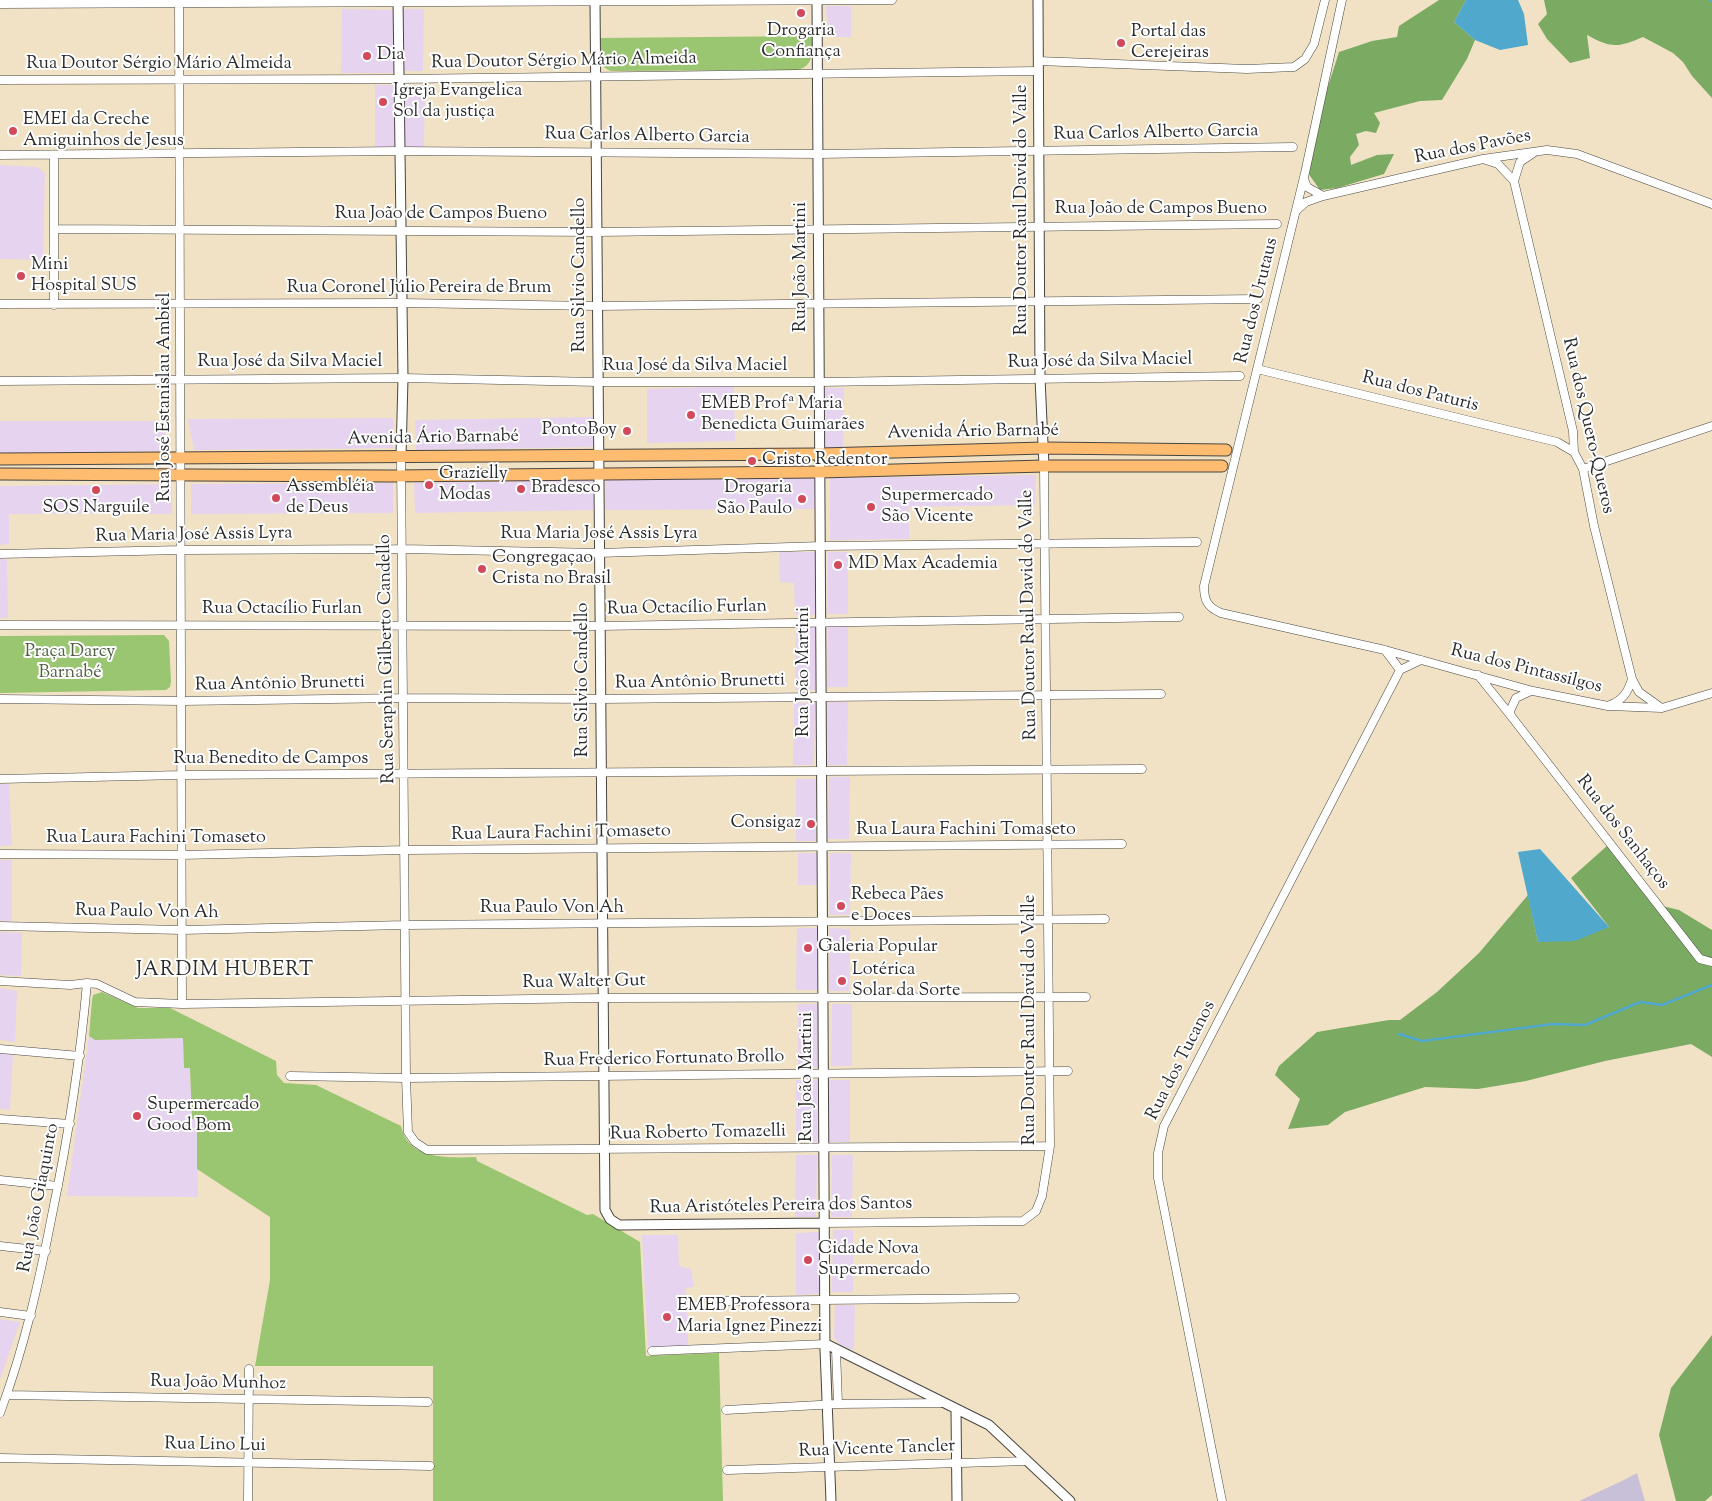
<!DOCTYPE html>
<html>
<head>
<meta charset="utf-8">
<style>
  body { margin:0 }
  canvas { display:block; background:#f1e2c5 }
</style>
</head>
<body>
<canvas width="1712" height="1501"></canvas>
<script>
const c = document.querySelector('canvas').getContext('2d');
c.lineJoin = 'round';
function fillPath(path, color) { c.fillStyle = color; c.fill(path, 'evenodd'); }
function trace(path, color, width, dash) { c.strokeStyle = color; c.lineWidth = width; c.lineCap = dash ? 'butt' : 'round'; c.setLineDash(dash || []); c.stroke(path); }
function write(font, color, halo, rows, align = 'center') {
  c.font = font + ' "Sorts Mill Goudy",serif'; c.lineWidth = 4; c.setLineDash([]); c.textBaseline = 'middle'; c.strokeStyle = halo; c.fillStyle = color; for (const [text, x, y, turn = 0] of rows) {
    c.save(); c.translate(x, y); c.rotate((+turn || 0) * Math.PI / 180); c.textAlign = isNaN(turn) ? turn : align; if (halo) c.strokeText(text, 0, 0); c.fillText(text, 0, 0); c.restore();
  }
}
const built = new Path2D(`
  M826,6h25v31h-23z
  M342,9l54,1 -1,63h-54z
  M403,9h21l-1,62h-21z
  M375,85h21l-1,62h-20z
  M404,85h21l-1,62h-20z
  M0,165l37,2 8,6 -2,87 -43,-1z
  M734,386l1,55 -88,2v-54z
  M823,388h21l-1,62h-20z
  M594,417v30l-178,3 -1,-30z
  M393,418v30l-199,2 -6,-31z
  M0,421h165l1,30 -166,3z
  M1036,475l-1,30 -126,2v32l-79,1v-62z
  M815,477v32l-210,1v-32z
  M593,480v30l-178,3 -1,-30z
  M393,483v30l-202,1v-30z
  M172,484v30h-163v30l-9,1v-59z
  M779,552h39l-1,63h-22l-1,-32 -14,-1z
  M828,552h20v62h-21z
  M0,559h7l1,59h-8z
  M828,625h20v62h-21z
  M796,627h21l-1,63h-21z
  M827,702h21l-1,63h-20z
  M794,703h21l-1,62h-21z
  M829,777h21l-1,62h-21z
  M796,779h21l-1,62h-20z
  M0,784h9l3,61 -12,1z
  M798,853h20v32h-20z
  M830,853h21l-1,62h-21z
  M0,860h12v61h-12z
  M797,928h21l-1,62h-21z
  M829,928l21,1 -1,62h-20z
  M0,932l22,1 -1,43 -21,-1z
  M0,988l17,3 -2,51 -15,-2z
  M798,1004h21l-1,63h-20z
  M832,1004h20v62h-21z
  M89,1036l6,4 88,-2 1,30h6l2,51h5l1,78 -131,-1z
  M0,1053l13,2 -3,55 -10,-1z
  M796,1080h21v62h-21z
  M829,1080h21v62h-21z
  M796,1155h21l-1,62h-21z
  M832,1155h21l-1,62h-21z
  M833,1230h20v62h-21z
  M819,1232v62l-23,1v-62z
  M642,1235h36l1,31 12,3 3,18 -8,1 2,59 -40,2z
  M835,1305h20l-1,45 -13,-4 -7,-8z
  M0,1319l20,3 -20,57z`);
const industrial = new Path2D(`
  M1637,1473l8,28h-66l47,-22z`);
const green = new Path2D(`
  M812,36c0,15 3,30 -15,34l-186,1c-15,-6 -13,-19 -13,-33z
  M164,635l5,6 2,41 -1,5 -4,3 -166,3v-57z
  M102,992l36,16h32l106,53 1,14 7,8 32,2 85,41c7,34 47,32 75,31l1,4 110,54 6,-1 47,28 6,114 73,-3 4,148h-290v-135h-178l15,-86v-63l-73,-48v-50h-5l-2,-51h-6l-1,-30 -88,2 -6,-4 3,-36 1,-5z`);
const forest = new Path2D(`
  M1439,0h27l-12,22 21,18 -8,19 -25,41 -22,1 -46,12 6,10 -4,10 -10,-2 -10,3 3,11 -9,12 1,8 26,-10 17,-1 -10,20 -47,14 -17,2 -12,-17 16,-74 15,-47 33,-11 25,-4 2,-11z
  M1544,0h168v98l-20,-22 -9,-14 -10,-9 -30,-16c-25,11 -32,11 -56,-2l3,23 -20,5 -23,-24 -9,-15 9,-10z
  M1608,845l46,59 25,6 33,20v127l-21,-13 -86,17 -79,20 -48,8 -53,-2 -80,25 -17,13 -40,4 12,-30 -25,-24 4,-9 38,-34 72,-12h11l37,-28 42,-39 49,-58 10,47 71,-15 -38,-49z
  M1712,1335v160l-7,6h-29l-17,-66 12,-47z`);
const water = new Path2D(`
  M1466,0h52l6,14 4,31 -28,5 -25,-10 -21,-18z
  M1540,849l69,78 -34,14 -37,1 -20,-90z`);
const stream = new Path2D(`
  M1710,0l2,1
  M1399,1034l23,7 131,-17 32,1 55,-23 22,3 50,-20`);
const minor = new Path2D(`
  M179,0l3,1004
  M1342,0l-37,173 -101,413c0,14 3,21 17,27l164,37 148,41 75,15 54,2 50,-15
  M0,4l892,-4
  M1038,61l209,8 47,-2 11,-8 9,-15 11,-44
  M0,80l399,-1 639,-8
  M0,155l400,-4 418,3 475,-7
  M1483,159l15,5 16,17 59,250 1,21 9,17 11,57 38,153c-4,13 -9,21 -22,26
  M1304,179l3,8 16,9 160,-37 64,-9 30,4 135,50
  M1514,181l6,-19 15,-10
  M1296,211l10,-9 17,-6
  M56,229l541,3 680,-8
  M0,304l402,-1 195,3 661,-7
  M54,305v-150
  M1257,369l300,73 17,10
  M0,381l403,-3 195,4h221l421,-6
  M401,457l5,621 2,54 7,10 12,8 623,-4
  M1583,469l129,-43
  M0,554l182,-4 221,-1 196,4 223,-7 375,-4
  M0,625l600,1 579,-9
  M1385,650l15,20
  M1478,675l33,41
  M1632,679l7,13 21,15
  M1531,691l-15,7 -6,13 1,5 189,243 12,3
  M0,699l182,2 223,-3 195,1 561,-5
  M0,779l183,-4 959,-6
  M0,854l181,1 225,-5 716,-6
  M0,926l182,4 224,-5 699,-6
  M0,981l70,4 17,-2 10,1 38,18 47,2 421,-6 483,-1
  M0,1049l80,7
  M290,1076l116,2 662,-7
  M0,1119l70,5
  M0,1180l58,6
  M825,1223l198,-2 13,-10 6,-15 8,-50 -6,-680
  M0,1246l46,5
  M726,1301l289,-3
  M0,1312l31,4
  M836,1350l2,54
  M652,1351l174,-7
  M7,1395l421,7
  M726,1410l112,-6 104,-1
  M0,1413c24,-64 39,-131 52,-198 16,-77 28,-153 35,-232
  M0,1458l430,8
  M727,1470l300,-9
  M248,1501l1,-132
  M1222,1501l-64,-323v-25l6,-27 236,-456 21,-10`);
const tertiary = new Path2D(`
  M398,0l5,378 -2,79
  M595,0l10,1210 5,9 9,6 206,-2
  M817,0l8,1349 6,152
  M1038,0l2,378 4,88
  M826,1344l163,81 81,76
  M956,1410l1,91`);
const primary = new Path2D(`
  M0,459l820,-5 224,-6 182,2
  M0,474l390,2 430,-4 224,-6h178`);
const markers = [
  [801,13,5,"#d1495b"],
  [1121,43,5,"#d1495b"],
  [367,56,5,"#d1495b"],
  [383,102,5,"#d1495b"],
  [13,131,5,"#d1495b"],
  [21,276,5,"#d1495b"],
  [691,415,5,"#d1495b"],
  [627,431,5,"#d1495b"],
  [752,461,5,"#d1495b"],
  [429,485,5,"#d1495b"],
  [521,489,5,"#d1495b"],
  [96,490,5,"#d1495b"],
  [276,498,5,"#d1495b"],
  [802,499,5,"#d1495b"],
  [871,507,5,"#d1495b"],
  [838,565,5,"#d1495b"],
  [482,569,5,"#d1495b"],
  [811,824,5,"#d1495b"],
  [841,906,5,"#d1495b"],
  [808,948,5,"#d1495b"],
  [842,981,5,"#d1495b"],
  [137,1116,5,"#d1495b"],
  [808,1260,5,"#d1495b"],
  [667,1317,5,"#d1495b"]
];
const poiNames = [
  ["Drogaria",801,32,"center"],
  ["Confiança",801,53,"center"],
  ["Portal das",1131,33],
  ["Cerejeiras",1131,54],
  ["Dia",377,56],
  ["Igreja Evangelica",393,92],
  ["Sol da justiça",393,113],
  ["EMEI da Creche",23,121],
  ["Amiguinhos de Jesus",23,142],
  ["Mini",31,266],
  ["Hospital SUS",31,287],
  ["EMEB Profª Maria",701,405],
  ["Benedicta Guimarães",701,426],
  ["PontoBoy",617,431,"right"],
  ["Cristo Redentor",762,461],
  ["Grazielly",439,475],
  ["Modas",439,496],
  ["Assembléia",286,488],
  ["de Deus",286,509],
  ["Bradesco",531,489],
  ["Drogaria",792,489,"right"],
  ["São Paulo",792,510,"right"],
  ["Supermercado",881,497],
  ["São Vicente",881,518],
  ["SOS Narguile",96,509,"center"],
  ["Congregaçao",492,559],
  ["Crista no Brasil",492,580],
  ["MD Max Academia",848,565],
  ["Consigaz",801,824,"right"],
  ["Rebeca Pães",851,896],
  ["e Doces",851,917],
  ["Galeria Popular",818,948],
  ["Lotérica",852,971],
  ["Solar da Sorte",852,992],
  ["Supermercado",147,1106],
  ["Good Bom",147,1127],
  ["Cidade Nova",818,1250],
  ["Supermercado",818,1271],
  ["EMEB Professora",677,1307],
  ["Maria Ignez Pinezzi",677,1328]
];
const streetNames = [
  ["Rua Doutor Sérgio Mário Almeida",564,62,-1],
  ["Rua Doutor Sérgio Mário Almeida",159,65],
  ["Rua Carlos Alberto Garcia",1156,134,-1],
  ["Rua Carlos Alberto Garcia",647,137,1],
  ["Rua dos Pavões",1473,148,-11],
  ["Rua Doutor Raul David do Valle",1023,210,-90],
  ["Rua João de Campos Bueno",1161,210],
  ["Rua João de Campos Bueno",441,215],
  ["Rua João Martini",802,267,-90],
  ["Rua Silvio Candello",581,275,-90],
  ["Rua Coronel Júlio Pereira de Brum",419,289],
  ["Rua dos Urutaus",1258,301,-76],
  ["Rua José da Silva Maciel",1100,362,-1],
  ["Rua José da Silva Maciel",290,363],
  ["Rua José da Silva Maciel",695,367],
  ["Rua dos Paturis",1420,393,14],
  ["Rua José Estanislau Ambiel",166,397,-90],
  ["Rua dos Quero-Queros",1587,426,77],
  ["Avenida Ário Barnabé",973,433,-1],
  ["Avenida Ário Barnabé",433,439,-1],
  ["Rua Maria José Assis Lyra",599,535],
  ["Rua Maria José Assis Lyra",194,536,-1],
  ["Rua Octacílio Furlan",687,609,-1],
  ["Rua Octacílio Furlan",282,610],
  ["Rua Doutor Raul David do Valle",1030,615,-91],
  ["Rua Seraphin Gilberto Candello",388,659,-91],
  ["Rua dos Pintassilgos",1526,670,14],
  ["Rua João Martini",805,672,-90],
  ["Rua Silvio Candello",584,680,-90],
  ["Rua Antônio Brunetti",700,683,-1],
  ["Rua Antônio Brunetti",280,685,-1],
  ["Rua Benedito de Campos",271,760],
  ["Rua Laura Fachini Tomaseto",966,831],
  ["Rua dos Sanhaços",1622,833,52],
  ["Rua Laura Fachini Tomaseto",561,834,-1],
  ["Rua Laura Fachini Tomaseto",156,839],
  ["Rua Paulo Von Ah",552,909],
  ["Rua Paulo Von Ah",147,913,1],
  ["Rua Walter Gut",584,983,-1],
  ["Rua Doutor Raul David do Valle",1031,1020,-90],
  ["Rua Frederico Fortunato Brollo",664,1060,-1],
  ["Rua dos Tucanos",1182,1061,-63],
  ["Rua João Martini",808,1077,-90],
  ["Rua Roberto Tomazelli",698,1134,-1],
  ["Rua João Giaquinto",40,1198,-79],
  ["Rua Aristóteles Pereira dos Santos",781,1207,-1],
  ["Rua João Munhoz",218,1384,1],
  ["Rua Lino Lui",215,1446,1],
  ["Rua Vicente Tancler",877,1450,-2]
];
const parkNames = [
  ["Praça Darcy",70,653],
  ["Barnabé",70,674]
];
const quarterNames = [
  ["JARDIM HUBERT",225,972]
];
fillPath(built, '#e6d3f0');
fillPath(industrial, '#c8c0d8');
fillPath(green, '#9ac571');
fillPath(forest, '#7baa63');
fillPath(water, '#50a8cd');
trace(stream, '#50a8cd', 2.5);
trace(minor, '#494642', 9);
trace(tertiary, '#494642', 11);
trace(primary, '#494642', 13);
trace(minor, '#fff', 8);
trace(tertiary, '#fff', 9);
trace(primary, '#fdbc70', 11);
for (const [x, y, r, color] of markers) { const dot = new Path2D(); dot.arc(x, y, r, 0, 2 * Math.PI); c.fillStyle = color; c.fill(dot); trace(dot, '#fff', 2); }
write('18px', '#2b2b2b', '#fff', poiNames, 'left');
write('18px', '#2b2b2b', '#fff', streetNames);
write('18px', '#526144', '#fff', parkNames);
c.letterSpacing = '1px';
write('20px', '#2b2b2b', '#fff', quarterNames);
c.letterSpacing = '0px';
</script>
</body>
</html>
